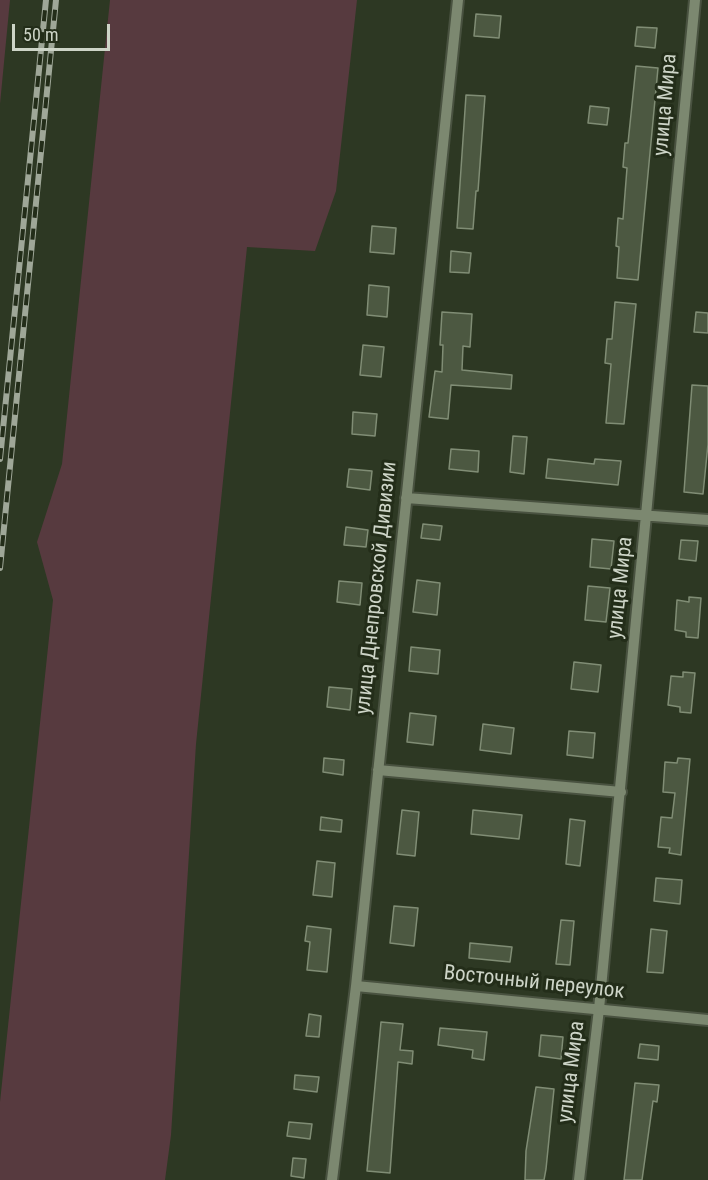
<!DOCTYPE html>
<html>
<head>
<meta charset="utf-8">
<style>
  body { margin:0 }
  #map { position:relative; width:708px; height:1180px; overflow:hidden; background:#2d3823; font-family:"Roboto Condensed",sans-serif }
  canvas { display:block }
  .scale { position:absolute; left:12px; top:24px; width:98px; height:27px; box-sizing:border-box; border:3px solid #cdd4c7; border-top:0; padding-left:8px; font-size:18px; line-height:21px; white-space:nowrap; color:#cdd4c7; -webkit-text-stroke:4px #232d19; paint-order:stroke }
</style>
</head>
<body>
<div id="map">
<canvas width="708" height="1180"></canvas>
<div class="scale">50 m</div>
</div>
<script>
const c = document.querySelector('canvas').getContext('2d');
c.lineJoin = 'round';
function fillPath(path, color) { c.fillStyle = color; c.fill(path, 'evenodd'); }
function trace(path, color, width, dash) { c.strokeStyle = color; c.lineWidth = width; c.lineCap = dash ? 'butt' : 'round'; c.setLineDash(dash || []); c.stroke(path); }
function write(font, color, halo, rows, align = 'center') {
  c.font = font + ' "Roboto Condensed",sans-serif'; c.lineWidth = 6; c.setLineDash([]); c.textBaseline = 'middle'; c.strokeStyle = halo; c.fillStyle = color; for (const [text, x, y, turn = 0] of rows) {
    c.save(); c.translate(x, y); c.rotate((+turn || 0) * Math.PI / 180); c.textAlign = isNaN(turn) ? turn : align; if (halo) c.strokeText(text, 0, 0); c.fillText(text, 0, 0); c.restore();
  }
}
const green = new Path2D(`
  M0,0h10l-10,104z
  M110,0h247l-21,191 -21,60 -68,-4 -51,497 -25,391 -6,45h-165v-78l53,-502 -16,-58 25,-78z`);
const building = new Path2D(`
  M476,14l25,2 -2,22 -25,-2z
  M637,27l20,1 -2,20 -20,-2z
  M636,66l22,2 -20,212 -21,-2 2,-31 -3,-1 2,-28 5,1 4,-51 -4,-1 2,-24h3z
  M466,95l19,1 -7,95h-2l-3,38 -16,-1z
  M590,106l19,2 -2,17 -19,-2z
  M372,226l24,2 -2,26 -24,-2z
  M451,251l20,2 -2,20 -19,-1z
  M369,285l20,2 -2,30 -20,-2z
  M615,302l21,2 -12,120 -18,-1 5,-59 -6,-1 2,-24h5z
  M442,312l30,2 -2,33 -7,-1 -1,24 50,5 -1,14 -60,-4 -3,34 -19,-2 6,-46 7,1 1,-27h-3z
  M696,312l12,1v20l-14,-1z
  M363,345l21,2 -3,30 -21,-2z
  M692,385l16,1v58l-5,50 -19,-2z
  M353,412l24,2 -2,22 -23,-2z
  M513,436l14,1 -3,37 -14,-2z
  M451,449l28,2 -1,21 -29,-3z
  M548,459l46,5 1,-5 26,2 -3,24 -72,-7z
  M349,469l23,2 -2,19 -23,-3z
  M423,524l19,2 -2,14 -19,-2z
  M346,527l22,3 -2,17 -22,-2z
  M592,539l22,2 -3,28 -21,-2z
  M681,540l17,1 -2,20 -17,-2z
  M417,580l23,3 -3,32 -24,-3z
  M339,581l23,2 -2,22 -23,-3z
  M588,586l22,2 -4,34 -21,-2z
  M689,597l12,1 -3,40 -12,-1v-5l-11,-2 2,-30 12,2z
  M411,647l29,3 -2,24 -29,-3z
  M574,662l27,3 -3,27 -27,-3z
  M683,672l12,1 -4,40 -11,-1v-5l-12,-2 3,-29 12,1z
  M329,687l23,2 -2,21 -23,-3z
  M410,713l26,3 -3,29 -26,-3z
  M483,724l31,4 -3,26 -31,-4z
  M569,731l26,2 -2,25 -26,-3z
  M324,758l20,2 -1,15 -20,-3z
  M678,758l12,1 -9,96 -12,-2 1,-5 -12,-1 3,-30 11,1 3,-25 -12,-1 2,-30 12,1z
  M402,810l17,2 -4,44 -18,-2z
  M473,810l49,5 -3,24 -48,-5z
  M321,817l21,3 -1,12 -21,-2z
  M570,819l15,2 -5,45 -14,-2z
  M317,861l18,2 -3,34 -19,-2z
  M656,878l26,2 -2,24 -26,-3z
  M394,906l24,2 -4,38 -24,-3z
  M561,920l13,1 -4,44 -14,-1z
  M307,926l24,3 -4,43 -20,-2 3,-28 -5,-1z
  M651,929l16,2 -4,42 -16,-1z
  M470,943l42,4 -2,15 -41,-4z
  M309,1014l12,2 -2,21 -13,-1z
  M381,1022l22,2 -3,26 13,1 -1,13 -14,-2 -8,111 -23,-2z
  M440,1028l47,4 -3,28 -12,-2 1,-8 -35,-5z
  M541,1035l22,2 -2,22 -22,-3z
  M640,1044l19,2 -1,14 -20,-2z
  M295,1075l24,2 -2,15 -23,-3z
  M635,1083l24,2 -2,17 -4,-1 -11,79h-18z
  M536,1087l18,2 -8,80 -2,11h-19l1,-29z
  M289,1122l23,2 -2,15 -23,-3z
  M293,1158l13,1 -2,19 -13,-2z`);
const minor = new Path2D(`
  M406,498l302,22
  M378,770l243,22
  M356,986l352,34
  M332,1180l24,-194 102,-986
  M579,1180l20,-171 96,-1009`);
const rail = new Path2D(`
  M0,459l46,-459
  M0,568l56,-568`);
const streetNames = [
  ["улица Мира",666,105,-85],
  ["улица Днепровской Дивизии",377,588,-84],
  ["улица Мира",621,588,-84],
  ["Восточный переулок",534,983,6],
  ["улица Мира",572,1072,-83]
];
fillPath(green, '#573a3f');
fillPath(building, '#4c5841');
trace(building, '#808d75', 1.5);
trace(minor, '#495240', 14);
trace(minor, '#7c8870', 10);
trace(rail, '#9fa798', 6);
trace(rail, '#232d19', 4, [11]);
write('21px', '#cdd4c7', '#232d19', streetNames);
</script>
</body>
</html>
